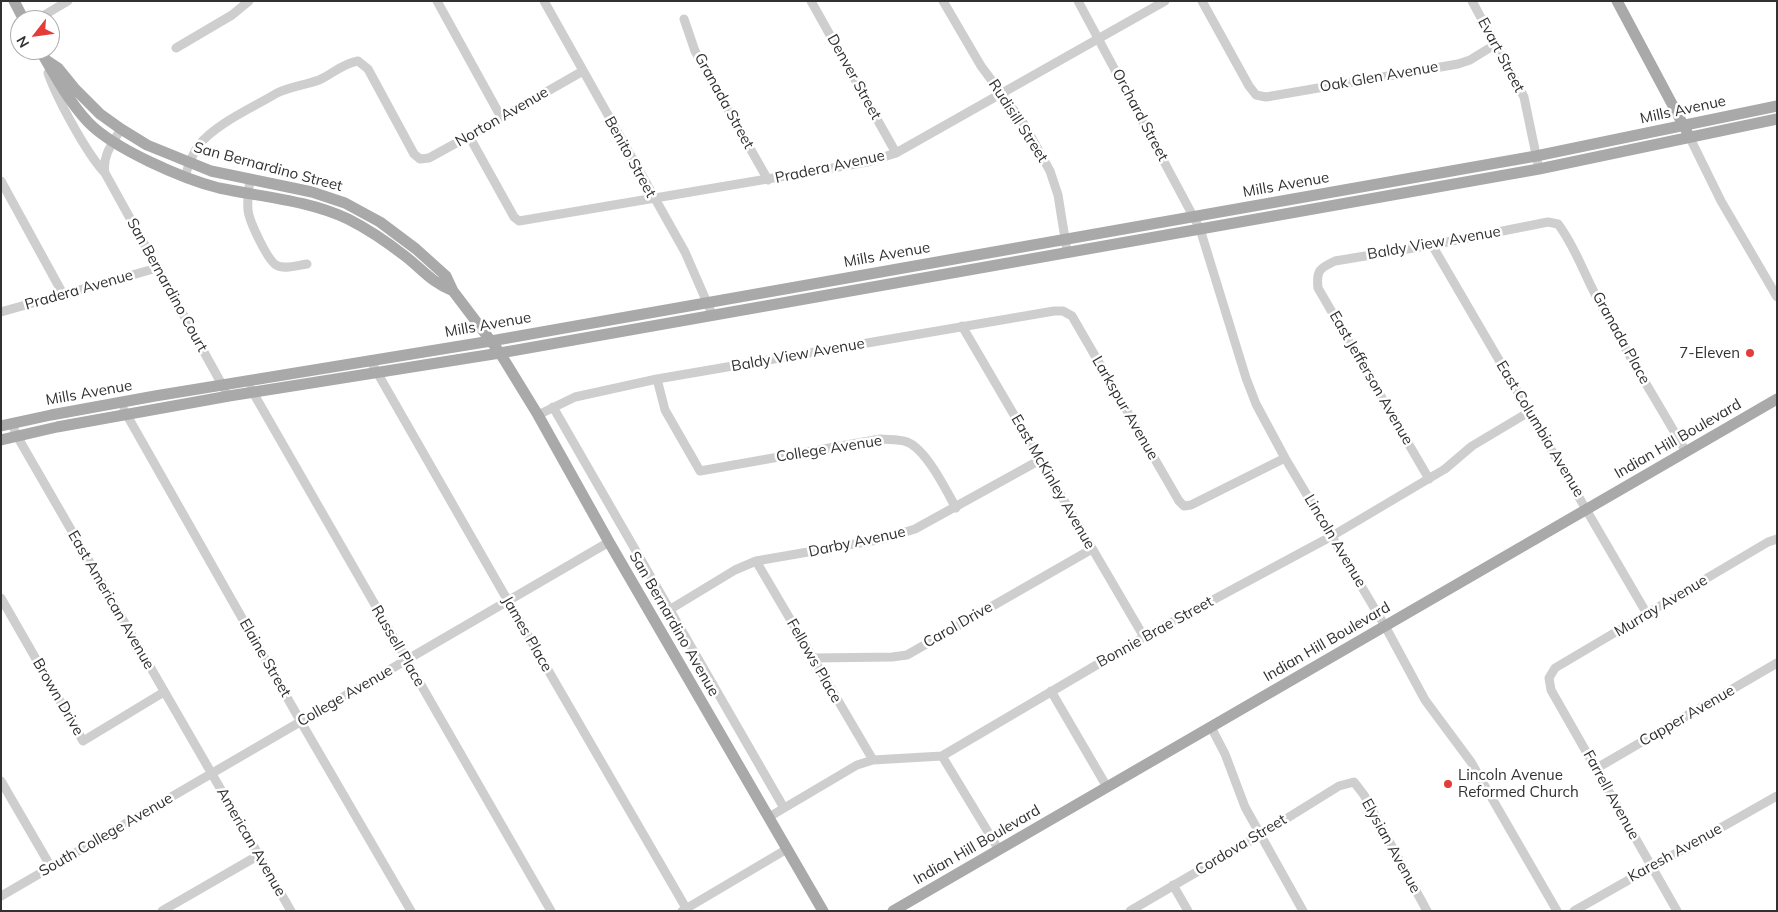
<!DOCTYPE html>
<html>
<head>
<meta charset="utf-8">
<style>
  body { margin:0 }
  #map { position:relative; width:1778px; height:912px; overflow:hidden; background:#fff; font-family:Mulish,sans-serif }
  canvas { display:block }
  .frame { position:absolute; inset:0; border:2px solid #313131; pointer-events:none }
  .north { position:absolute; left:10px; top:10px; width:50px; height:50px; box-sizing:border-box; background:#fff; border:1px solid #adadad; border-radius:50%; rotate:240deg; font-size:14px; font-weight:700; line-height:20px; text-align:center; color:#313131 }
  .north::after { content:''; display:block; margin:auto; width:18px; height:22px; background:#e33c39; clip-path:polygon(50% 0,100% 100%,50% 72%,0 100%) }
</style>
</head>
<body>
<div id="map">
<canvas width="1778" height="912"></canvas>
<div class="frame"></div>
<div class="north">N</div>
</div>
<script>
const c = document.querySelector('canvas').getContext('2d');
c.lineJoin = 'round';
function trace(path, color, width, dash) { c.strokeStyle = color; c.lineWidth = width; c.lineCap = dash ? 'butt' : 'round'; c.setLineDash(dash || []); c.stroke(path); }
function write(font, color, halo, rows, align = 'center') {
  c.font = font + ' Mulish,sans-serif'; c.lineWidth = 5; c.setLineDash([]); c.textBaseline = 'middle'; c.strokeStyle = halo; c.fillStyle = color; for (const [text, x, y, turn = 0] of rows) {
    c.save(); c.translate(x, y); c.rotate((+turn || 0) * Math.PI / 180); c.textAlign = isNaN(turn) ? turn : align; if (halo) c.strokeText(text, 0, 0); c.fillText(text, 0, 0); c.restore();
  }
}
const minor = new Path2D(`
  M437,1l64,116
  M544,1l141,251 27,62
  M811,1l85,152
  M943,1l38,65 43,58 26,47 8,24 9,56
  M1078,1l122,228 46,149 10,26 29,54 100,168 40,74 46,62 86,149
  M1202,1l47,85 7,9 10,2 192,-33 12,-4 26,-16
  M1472,1l52,96 15,72
  M684,19l11,32 73,129
  M36,20l32,-19
  M176,48l56,-33 17,-14
  M48,73c9,26 38,79 56,99
  M121,129c-9,15 -19,27 -16,44l120,217
  M469,136l45,81 5,4 349,-59 28,-9 269,-152
  M1690,138l31,63 56,96
  M185,177c3,-11 7,-23 14,-32 16,-21 55,-38 78,-52 13,-6 28,-8 42,-13 14,-6 22,-16 39,-19l10,8 46,85 6,5 9,-1 40,-22 114,-65
  M250,179c-1,10 -3,21 -2,31 1,11 19,49 28,55 8,5 22,0 31,-1
  M1,181l62,113
  M1432,245l215,369
  M1,312l156,-44
  M962,326l182,311
  M370,360l138,241 178,307
  M657,379l8,31 35,61 180,-32c8,1 19,0 27,3 19,7 39,48 49,66
  M251,389l300,522
  M553,407l231,401
  M124,410l177,312 110,189
  M538,415l37,-18 82,-18 397,-68h9l9,5 107,185 5,5 7,-1 94,-47
  M12,424l5,12 274,475
  M1429,479l-111,-191c-2,-18 2,-20 17,-27l97,-16 116,-23 10,2c19,25 27,54 43,81 27,50 57,98 85,147
  M756,561l117,199
  M1,598l82,143 81,-49
  M669,610l66,-40 21,-9 127,-22 32,-10 125,-69
  M813,658l79,-1 15,-2 185,-106
  M1051,691l56,96
  M1211,727l14,27 20,53 58,104
  M942,756l57,94
  M1597,768l180,-105
  M1,781l50,86
  M769,817l88,-52 16,-5 69,-4 202,-119 188,-101 113,-67 27,-23 57,-34
  M1173,885l15,26
  M1,896l608,-354
  M162,911l97,-56
  M682,911l105,-62
  M1130,911l130,-76 79,-49 15,-4 10,13 63,116
  M1574,911l203,-115
  M1677,911l-126,-221 -2,-12 6,-10 213,-126 9,-3`);
const major = new Path2D(`
  M14,1l10,19
  M1617,1l70,131
  M40,50c15,26 28,50 48,72 26,27 95,57 131,66 43,9 89,12 129,31 20,10 39,23 57,37 18,14 26,26 48,35
  M46,60l12,8 17,21 25,25 21,15 26,16 64,26 101,21 33,11 35,19 36,27 30,27 7,15 47,62 38,62 71,127 214,369
  M1,426l50,-11 104,-19 336,-55 1045,-185 241,-50
  M1,440l56,-13 172,-31 271,-43 1039,-184 238,-50
  M893,911l884,-512`);
const markers = [
  [1750,353,5,"#e33c39"],
  [1448,784,5,"#e33c39"]
];
const streetNames = [
  ["Evart Street",1501,55,62],
  ["Denver Street",854,77,61],
  ["Oak Glen Avenue",1379,77,-10],
  ["Granada Street",724,101,61],
  ["Mills Avenue",1683,110,-12],
  ["Orchard Street",1140,115,62],
  ["Norton Avenue",502,117,-30],
  ["Rudisill Street",1018,121,57],
  ["Benito Street",630,157,61],
  ["San Bernardino Street",268,167,15],
  ["Pradera Avenue",830,167,-12],
  ["Mills Avenue",1286,185,-10],
  ["Baldy View Avenue",1434,243,-10],
  ["Mills Avenue",887,255,-10],
  ["San Bernardino Court",167,285,61],
  ["Pradera Avenue",79,290,-16],
  ["Mills Avenue",488,325,-10],
  ["Granada Place",1621,338,61],
  ["Baldy View Avenue",798,355,-10],
  ["East Jefferson Avenue",1371,378,60],
  ["Mills Avenue",89,393,-10],
  ["Larkspur Avenue",1125,408,60],
  ["East Columbia Avenue",1540,429,59],
  ["Indian Hill Boulevard",1678,439,-30],
  ["College Avenue",829,449,-9],
  ["East McKinley Avenue",1053,482,60],
  ["Lincoln Avenue",1335,541,59],
  ["Darby Avenue",857,542,-12],
  ["East American Avenue",111,600,60],
  ["Murray Avenue",1661,606,-31],
  ["San Bernardino Avenue",674,624,60],
  ["Carol Drive",958,625,-30],
  ["Bonnie Brae Street",1155,632,-29],
  ["James Place",527,634,60],
  ["Indian Hill Boulevard",1327,642,-30],
  ["Russell Place",398,646,60],
  ["Elaine Street",265,658,60],
  ["Fellows Place",814,661,60],
  ["College Avenue",345,696,-30],
  ["Brown Drive",58,697,60],
  ["Capper Avenue",1687,716,-30],
  ["Farrell Avenue",1611,795,61],
  ["South College Avenue",106,835,-30],
  ["American Avenue",251,842,60],
  ["Indian Hill Boulevard",977,845,-30],
  ["Cordova Street",1241,845,-31],
  ["Elysian Avenue",1391,846,61],
  ["Karesh Avenue",1675,853,-29]
];
const poiNames = [
  ["7-Eleven",1740,353],
  ["Lincoln Avenue",1458,775,"left"],
  ["Reformed Church",1458,792,"left"]
];
trace(minor, '#cecece', 9);
trace(major, '#a9a9a9', 11);
for (const [x, y, r, color] of markers) { const dot = new Path2D(); dot.arc(x, y, r, 0, 2 * Math.PI); c.fillStyle = color; c.fill(dot); trace(dot, '#fff', 2); }
write('15px', '#313131', '#fff', streetNames);
write('15px', '#313131', '#fff', poiNames, 'right');
</script>
</body>
</html>
